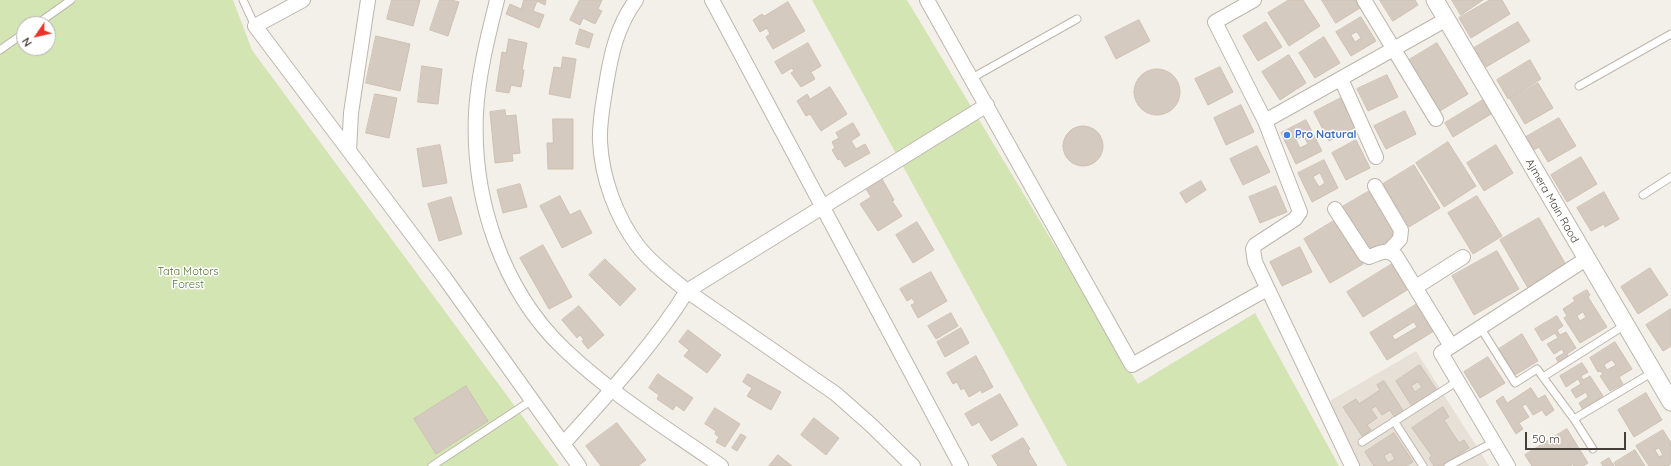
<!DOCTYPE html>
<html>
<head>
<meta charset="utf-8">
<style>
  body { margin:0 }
  #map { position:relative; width:1671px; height:466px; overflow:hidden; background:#f3efe9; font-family:Quicksand,sans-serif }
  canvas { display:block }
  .north { position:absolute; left:16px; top:16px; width:40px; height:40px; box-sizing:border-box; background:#fff; border:1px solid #b5b2af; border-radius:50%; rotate:236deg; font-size:11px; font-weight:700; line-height:16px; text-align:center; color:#463f38 }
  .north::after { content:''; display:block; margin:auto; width:14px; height:18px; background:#ec3127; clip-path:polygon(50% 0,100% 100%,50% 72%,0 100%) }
  .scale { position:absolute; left:1525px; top:432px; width:101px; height:18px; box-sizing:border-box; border:2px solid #463f38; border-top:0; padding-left:5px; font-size:12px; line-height:14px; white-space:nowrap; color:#463f38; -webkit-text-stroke:3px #fff; paint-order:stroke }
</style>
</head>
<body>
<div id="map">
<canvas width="1671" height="466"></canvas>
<div class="north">N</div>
<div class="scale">50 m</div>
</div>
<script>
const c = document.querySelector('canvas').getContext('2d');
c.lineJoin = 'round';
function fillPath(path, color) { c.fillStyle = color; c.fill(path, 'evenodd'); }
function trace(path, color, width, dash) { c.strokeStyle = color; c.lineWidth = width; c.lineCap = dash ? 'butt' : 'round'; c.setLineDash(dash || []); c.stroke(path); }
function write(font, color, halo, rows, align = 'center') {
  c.font = font + ' Quicksand,sans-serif'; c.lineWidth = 3; c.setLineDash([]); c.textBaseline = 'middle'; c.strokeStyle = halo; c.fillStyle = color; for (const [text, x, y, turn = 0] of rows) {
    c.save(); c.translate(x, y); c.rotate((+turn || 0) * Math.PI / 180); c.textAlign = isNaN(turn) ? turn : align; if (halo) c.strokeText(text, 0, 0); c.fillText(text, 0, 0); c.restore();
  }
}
const residential = new Path2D(`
  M1416,351l73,115h-131l-30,-64z`);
const green = new Path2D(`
  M0,0h233l19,50 307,416h-559zM24,24h24v24h-24z
  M812,0h95l231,384 117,-71 84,153h-272z`);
const building = new Path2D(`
  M392,0h28l-7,26 -26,-7z
  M440,0h11l8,2 -11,34 -18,-6z
  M524,0h22l-1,5 -8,-4 -4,10 11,4 -5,13 -33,-14 4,-10 11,5z
  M580,0h22l-4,9 4,2 -7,13 -12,-6 -3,7 -10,-5z
  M1289,0h14l17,26 -31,20 -21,-33z
  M1322,0h37l4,6 -27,17z
  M1380,0h35l3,5 -25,16z
  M1452,0h31l-22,15z
  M1490,0h12l8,14 -39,24 -12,-20z
  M788,2l17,29 -32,18 -7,-12 4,-3 -3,-6 -7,4 -7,-12 9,-6 2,2z
  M1361,17l15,24 -25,15 -15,-24zM1357,32l4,6 -6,4 -4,-7z
  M1139,20l11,21 -34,18 -11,-22z
  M1266,22l16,25 -24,14 -15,-25z
  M1518,22l12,19 -44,26 -12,-19z
  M580,29l13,5 -4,14 -13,-4z
  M376,36l34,8 -10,47 -34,-8z
  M1324,37l16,26 -25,15 -16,-25z
  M509,39l18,4 -5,27h2l-3,17 -10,-2 -2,8 -13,-2 6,-39 4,1z
  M808,43l13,23 -10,6 4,7 -14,8 -10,-14 3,-2 -2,-3 -10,6 -7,-12z
  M1437,43l31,51 -33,20 -31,-51z
  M1289,55l17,28 -26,17 -18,-28z
  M563,57l13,2 -6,39 -21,-4 5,-27 7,1z
  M1530,60l11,19 -33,20 -11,-19z
  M422,66l20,3 -4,35 -20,-2z
  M1220,67l13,25 -25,13 -13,-26z
  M1134 92a23 23 0 1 1 46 0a23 23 0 1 1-46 0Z
  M1387,75l11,22 -30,14 -11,-22z
  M1538,83l15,25 -28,16 -15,-25z
  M830,87l17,27 -26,17 -11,-17 -4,2 -9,-15 10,-7 3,5z
  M375,94l22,4 -8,40 -23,-5z
  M1341,98l15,29 -27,14 -15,-29z
  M1483,100l8,14 -38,23 -8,-14z
  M1241,105l13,27 -28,13 -12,-27z
  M505,110l1,6 10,-1 4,38 -8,1 1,7 -18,2 -5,-51z
  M1405,111l11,23 -30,15 -12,-23z
  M1559,118l17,28 -28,16 -9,-15 -5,3 -8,-13z
  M553,119h20v50h-25l-1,-26h6z
  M1306,120l16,31 -26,13 -15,-31zM1304,136l4,8 -8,4 -4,-8z
  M853,123l7,12 -9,6 5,8 9,-5 5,9 -25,14 -5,-8 -2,1 -6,-10 3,-2 -3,-6 7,-4 -3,-5z
  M1063 146a20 20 0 1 1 40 0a20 20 0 1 1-40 0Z
  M1356,140l14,28 -24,12 -14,-27z
  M1448,142l28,44 -32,21 -28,-44z
  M440,145l7,38 -24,4 -6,-38z
  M1496,145l17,28 -29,18 -17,-28z
  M1257,146l13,26 -27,13 -13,-26z
  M1581,157l16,27 -30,18 -16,-27z
  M1324,160l14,28 -26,14 -14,-29zM1320,173l5,10 -6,4 -6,-10z
  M1414,165l26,43 -31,19 -26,-43z
  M882,179l12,21 -2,1 10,15 -24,15 -18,-27 11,-7 -5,-8z
  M1201,181l5,9 -20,13 -6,-10z
  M520,184l7,23 -24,6 -6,-23z
  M1276,186l11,26 -27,11 -11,-26z
  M1373,189l26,46 -31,17 -26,-45z
  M1604,192l15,27 -14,8 -1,-3 -13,7 -14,-23z
  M560,196l10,19 10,-5 12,23 -30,15 -22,-42z
  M1477,196l25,40 -29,18 -25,-41z
  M451,197l11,37 -23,7 -11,-37z
  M1539,218l27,47 -38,23 -28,-48z
  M1337,219l26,45 -33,19 -26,-44z
  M917,222l17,28 -21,13 -17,-28z
  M543,245l29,52 -23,12 -29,-51z
  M1300,247l12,25 -30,14 -12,-24z
  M1497,251l22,38 -45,26 -22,-39z
  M605,259l31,30 -16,17 -31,-31z
  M1392,264l15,26 -44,27 -16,-25z
  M1650,268l18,27 -30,19 -17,-27z
  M931,272l16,29 -29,17 -7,-13 4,-2 -3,-5 -5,3 -7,-12z
  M1587,290l3,5 -2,2 19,30 -27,16 -16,-25 3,-2 -4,-7 12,-8 -2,-3zM1583,312l3,5 -6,4 -3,-5z
  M1417,304l17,27 -47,29 -17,-27zM1414,322l3,5 -22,13 -3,-4z
  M579,306l25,29 -16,14 -6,-8 2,-1 -4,-5 -3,3 -15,-18z
  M1671,309v37l-8,5 -17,-26z
  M951,313l7,13 -22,13 -8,-13z
  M1557,316l6,10 -6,4 3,5 6,-3 10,16 -9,6 1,2 -10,6 -2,-4 8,-5 -2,-4 -8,5 -7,-10 11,-6 -3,-5 -13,8 -7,-12z
  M961,328l8,15 -24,14 -8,-15z
  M688,330l33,25 -14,18 -23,-17 5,-6 -10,-8z
  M1522,334l16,27 -23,14 -16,-26z
  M1615,342l17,27 -13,8 4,7 -13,7 -10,-15 3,-2 -3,-3 -2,1 -8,-14zM1612,360l4,5 -9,5 -3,-5z
  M976,356l17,31 -11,6 -1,-3 -12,7 -5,-9 -3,2 -4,-8 -4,2 -6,-11z
  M1488,357l17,26 -25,15 -16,-26z
  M1582,363l6,9 -7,4 2,4 7,-4 13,20 -20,14 -4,-7 9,-6 -2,-5 -10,6 -5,-8 10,-6 -3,-5 -12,8 -6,-11z
  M1420,365l18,27 -25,16 -17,-27zM1418,382l4,5 -7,5 -4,-6z
  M658,374l35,24 -9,13 -8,-6 -3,5 -16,-11 2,-4 -10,-7z
  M748,374l33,18 -10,18 -24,-14 5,-8 -9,-6z
  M1384,381l20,31 -9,6 -5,-8 -8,5 -6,-9 -5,3 6,9 -10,7 4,5 -9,6 -19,-29 13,-8 3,5 21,-14 -3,-5z
  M466,386l22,35 -52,33 -22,-35z
  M1531,388l7,11 7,-4 9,15 -8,6 -4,-6 -9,5 -7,-11 -4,2 7,11 -10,6 4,6 -7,5 -20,-33 7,-5 4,7z
  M1646,393l16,27 -28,17 -16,-27z
  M1000,394l18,31 -27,16 -12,-19 -7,4 -7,-12z
  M1443,407l6,10 -5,3 15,23 5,-3 5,8 -28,18h-7l-5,-8 3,-2 -20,-28z
  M715,408l25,16 -15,23 -9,-5 3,-5 -4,-3 1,-3 -11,-7z
  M814,418l25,20 -13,17 -25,-20z
  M617,423l29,37 -8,6h-37l-15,-20z
  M1567,429l21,34 -5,3h-9l-1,-2 -3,2h-38l-7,-11z
  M1663,430l8,13v21l-3,2h-19l-13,-20zM1659,448l4,7 -4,2 -4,-7z
  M1394,433l19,29 -7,4h-32l-9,-14zM1391,452l4,7 -7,4 -4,-7z
  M741,434l5,3 -9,14 -5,-3z
  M1023,438l7,11 -2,2 9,15h-39l-6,-10z
  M1635,450l10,16h-29l-2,-3z
  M778,455l14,11h-23z
  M1609,458l5,8h-11l-2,-3z`);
const service = new Path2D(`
  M243,0l12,26
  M37,24l34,-24
  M0,50l24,-17
  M972,78l105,-59
  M1579,86l92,-52
  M1643,195l28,-18
  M1480,327l35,56 22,-14 37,50 79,-47
  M1543,377l82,-52
  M1574,419l19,30
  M1394,421l29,45
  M1362,442l96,-61
  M432,466l100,-66
  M1448,466l46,-24`);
const minor = new Path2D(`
  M303,0l-48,26 189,251 135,189
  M497,0c-9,36 -19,75 -21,113 -4,84 25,176 88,236 47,45 104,80 157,117
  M636,0c-19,26 -25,54 -30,85 -3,19 -7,38 -6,57 2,36 16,75 38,104 13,17 32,31 49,45l149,103 35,31 42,41
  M712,0l249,466
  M927,0l205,365 135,-76
  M1254,0l-39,22 50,99 35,91 -5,7 -40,26 -2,4 2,13 97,204
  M1364,0l72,119
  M1341,79l35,78
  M1265,121l182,-102
  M349,151l2,-38 17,-113
  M1375,186l26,44 -1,9 -11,12
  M1335,209l30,46 4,2c11,-4 17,-9 27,-1l55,90
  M1416,287l47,-30
  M563,444c44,-49 89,-97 124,-153l300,-186
  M1508,466l-67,-113 145,-94`);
const tertiary = new Path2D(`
  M1435,0l236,402`);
const markers = [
  [1287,135,4,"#3f7fe0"]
];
const shopNames = [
  ["Pro Natural",1295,135]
];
const streetNames = [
  ["Ajmera Main Raod",1552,201,60]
];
const parkNames = [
  ["Tata Motors",188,272],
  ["Forest",188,285]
];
fillPath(residential, '#e7e0d7');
fillPath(green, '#d4e5b4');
fillPath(building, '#d4cabf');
trace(building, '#cec1b2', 1);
trace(service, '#beb6ac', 9);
trace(minor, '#beb6ac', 16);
trace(tertiary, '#beb6ac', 19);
trace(service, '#fff', 7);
trace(minor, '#fff', 14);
trace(tertiary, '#fff', 17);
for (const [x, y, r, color] of markers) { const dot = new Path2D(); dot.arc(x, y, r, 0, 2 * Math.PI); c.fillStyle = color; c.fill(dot); trace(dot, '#fff', 1.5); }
write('bold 11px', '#366cbe', '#fff', shopNames, 'left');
write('11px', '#463f38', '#fff', streetNames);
write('11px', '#50752e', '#fff', parkNames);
</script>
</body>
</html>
